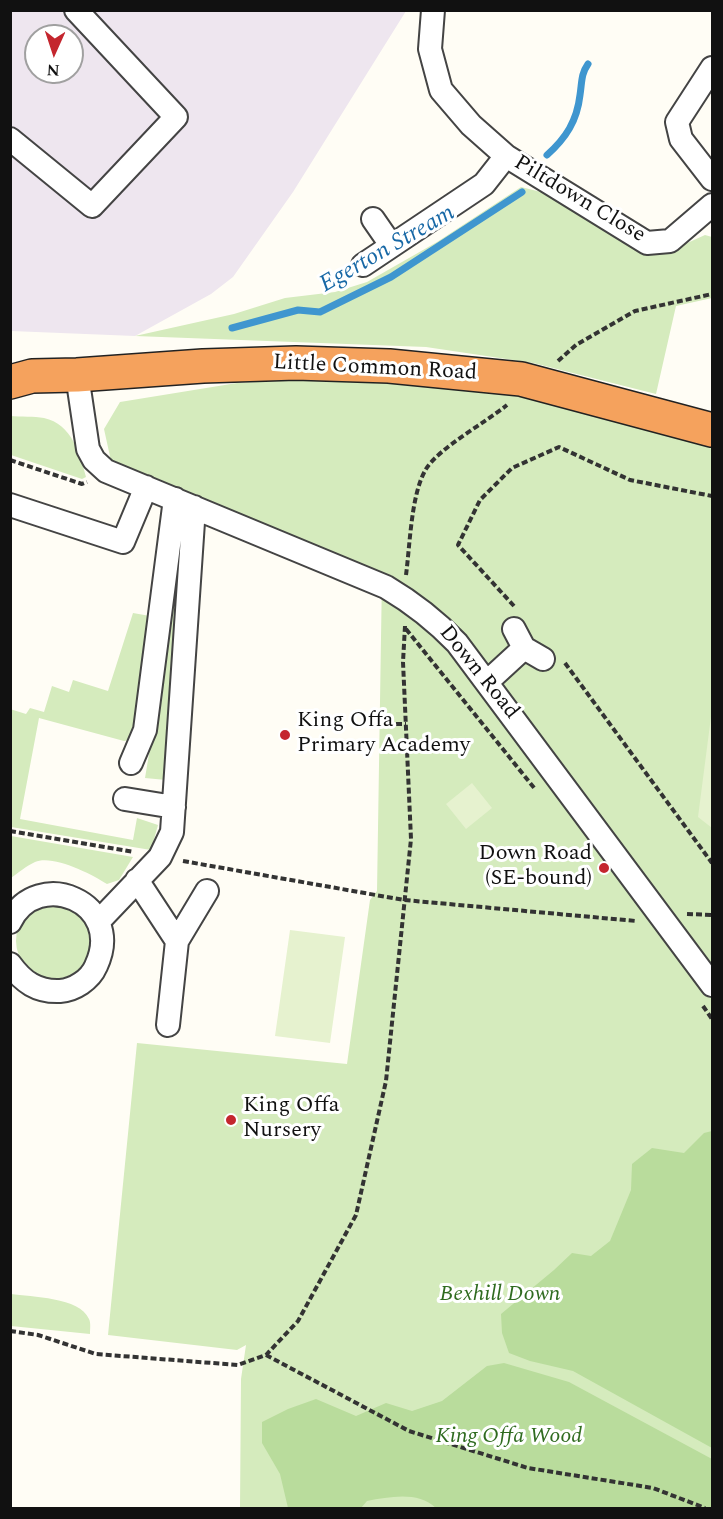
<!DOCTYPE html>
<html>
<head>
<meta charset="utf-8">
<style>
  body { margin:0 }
  #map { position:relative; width:723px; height:1519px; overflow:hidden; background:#fffdf5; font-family:Spectral,serif }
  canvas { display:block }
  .frame { position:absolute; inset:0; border:12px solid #111; pointer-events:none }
  .north { position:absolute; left:24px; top:24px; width:60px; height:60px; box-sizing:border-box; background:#fff; border:2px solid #a0a0a0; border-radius:50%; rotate:183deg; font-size:16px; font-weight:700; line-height:24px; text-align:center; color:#111 }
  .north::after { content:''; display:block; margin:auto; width:21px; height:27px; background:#c4262e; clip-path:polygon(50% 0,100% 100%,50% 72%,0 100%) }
</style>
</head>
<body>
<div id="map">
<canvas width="723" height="1519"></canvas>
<div class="frame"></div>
<div class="north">N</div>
</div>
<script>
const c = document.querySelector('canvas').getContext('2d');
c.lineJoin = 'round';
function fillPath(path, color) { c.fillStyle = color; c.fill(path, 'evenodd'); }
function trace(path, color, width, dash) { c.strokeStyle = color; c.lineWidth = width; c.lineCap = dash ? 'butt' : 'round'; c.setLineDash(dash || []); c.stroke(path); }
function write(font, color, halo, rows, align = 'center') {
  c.font = font + ' Spectral,serif'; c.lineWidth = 6; c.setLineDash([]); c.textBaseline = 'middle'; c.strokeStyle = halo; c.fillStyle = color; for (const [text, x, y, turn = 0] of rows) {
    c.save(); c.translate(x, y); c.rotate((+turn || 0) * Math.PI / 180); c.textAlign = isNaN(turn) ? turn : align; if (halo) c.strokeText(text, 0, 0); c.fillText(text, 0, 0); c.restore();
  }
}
const industrial = new Path2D(`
  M11,11h395l-113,181 -60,85 -22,17 -76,42 -124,-5zM36,36h36v36h-36z`);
const green = new Path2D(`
  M521,187l28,7 125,55 31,-14 7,2v61l-36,8 -20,88 -123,-31 -107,-16 -291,-11 99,-22 51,-16 50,-6 32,-10 70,-40z
  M334,378l163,12 28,4 187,51v1063h-472l1,-129 5,-34 -9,5 -129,-15 29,-292 210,21 23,-164 7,-9 5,-316 -271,-114 -7,-32 16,-27 117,-19z
  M10,416c11,1 24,0 34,2 28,6 36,36 42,59l-4,2 -71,-24z
  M176,552l6,2 -16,226 -21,-2 6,-36z
  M133,613l17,3 -15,123 -11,2 -85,-23 -19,101 113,21 4,-22 21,7 -7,25 -140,-23 -1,-118 16,5 4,-6 14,4 8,-26 17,6 4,-12 35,11z
  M11,836l122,21 -14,23 -12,4c-15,-10 -55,-30 -72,-22 -9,4 -17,11 -24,16z
  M16 941a38 38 0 1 1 76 0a38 38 0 1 1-76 0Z
  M11,1294c20,3 69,3 78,25 2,4 1,10 1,15l-79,-8z`);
const forest = new Path2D(`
  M712,1131v317l-139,-77 -43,-10 -21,-8 -7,-20 -1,-19 53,-44 18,-17 19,3 19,-15 21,-51 1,-26 20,-16 32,5 20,-20z
  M504,1363l65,19 143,77v49h-276c-18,-17 -46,-11 -69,-7l-6,7h-73l-8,-34 -18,-31v-21l26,-13 28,-10 40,17 30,-13 26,8 30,-10 45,-35z`);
const pitch = new Path2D(`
  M712,709v119l-14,-11z
  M472,783l20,25 -26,21 -20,-25z
  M290,930l55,7 -15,106 -55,-7z`);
const stream = new Path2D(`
  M547,155c19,-17 30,-34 33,-60 2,-13 1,-21 8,-31
  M232,328l66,-18 22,2 71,-35 131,-85`);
const path = new Path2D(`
  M558,361l18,-16 59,-34 77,-17
  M10,460l72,24 5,-2
  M406,575c4,-30 5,-81 20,-106 14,-22 59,-46 81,-64
  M514,606l-56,-61 22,-45 32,-32 47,-21 71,33 82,16
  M406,629l129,160
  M565,663l147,200
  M378,724h28
  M10,831l124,21
  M183,861l221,39 232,21
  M687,914l25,1
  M703,1006l9,13
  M10,1331l28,4 58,19 142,11 28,-10 32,-34 58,-106 30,-134 25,-242 -8,-177 2,-36
  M266,1355l143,76 119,37 125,20 52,20`);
const minor = new Path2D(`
  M433,10l-3,39 11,41 30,35 35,31 141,87 23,-2 42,-36
  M712,68l-35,54 4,17 31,40
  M10,139l82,67 84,-89 -100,-107
  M373,219l18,26
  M363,265l121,-81 22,-28
  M77,375l11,74 6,11 12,11 280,116c27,16 49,33 71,56l255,342
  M10,505l113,37 23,-55
  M514,629l10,19 19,11
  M487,682l37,-34
  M131,763l14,-33 30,-231
  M125,799l49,8
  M137,880l40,61 -9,84
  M99,921l61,-64 12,-25 22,-325
  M10,922c27,-56 116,-20 86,44 -6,14 -22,24 -36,25 -23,1 -37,-9 -50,-27
  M177,941l30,-50`);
const highway = new Path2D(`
  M10,382l22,-6 45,-1 126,-9 93,-3 93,3 132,13 191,51`);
const markers = [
  [285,735,6,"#c4262e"],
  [604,868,6,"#c4262e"],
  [231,1120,6,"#c4262e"]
];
const streetNames = [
  ["Piltdown Close",579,200,31],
  ["Little Common Road",375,369,3],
  ["Down Road",478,673,51]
];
const poiNames = [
  ["King Offa",297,722],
  ["Primary Academy",297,747],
  ["Down Road",592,855,"right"],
  ["(SE-bound)",592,880,"right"],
  ["King Offa",243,1107],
  ["Nursery",243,1132]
];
const parkNames = [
  ["Bexhill Down",500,1296],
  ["King Offa Wood",509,1438]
];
const waterNames = [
  ["Egerton Stream",388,250,-30]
];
fillPath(industrial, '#eee6ef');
fillPath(green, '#d5ebbd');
fillPath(forest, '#b9dc9c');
fillPath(pitch, '#e6f2cf');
trace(stream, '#3f96cf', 7);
trace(minor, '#444', 26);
trace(highway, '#222', 36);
trace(path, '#333', 4, [6, 3]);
trace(minor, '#fff', 22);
trace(highway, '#f5a25d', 33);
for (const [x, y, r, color] of markers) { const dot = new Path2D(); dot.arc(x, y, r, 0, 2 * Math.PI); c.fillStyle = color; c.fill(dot); trace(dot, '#fff', 2); }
write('22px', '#111', '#fff', streetNames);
write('22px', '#111', '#fff', poiNames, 'left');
write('italic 22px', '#2f6b1f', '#fff', parkNames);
write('italic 24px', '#1768a6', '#fff', waterNames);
</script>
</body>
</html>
